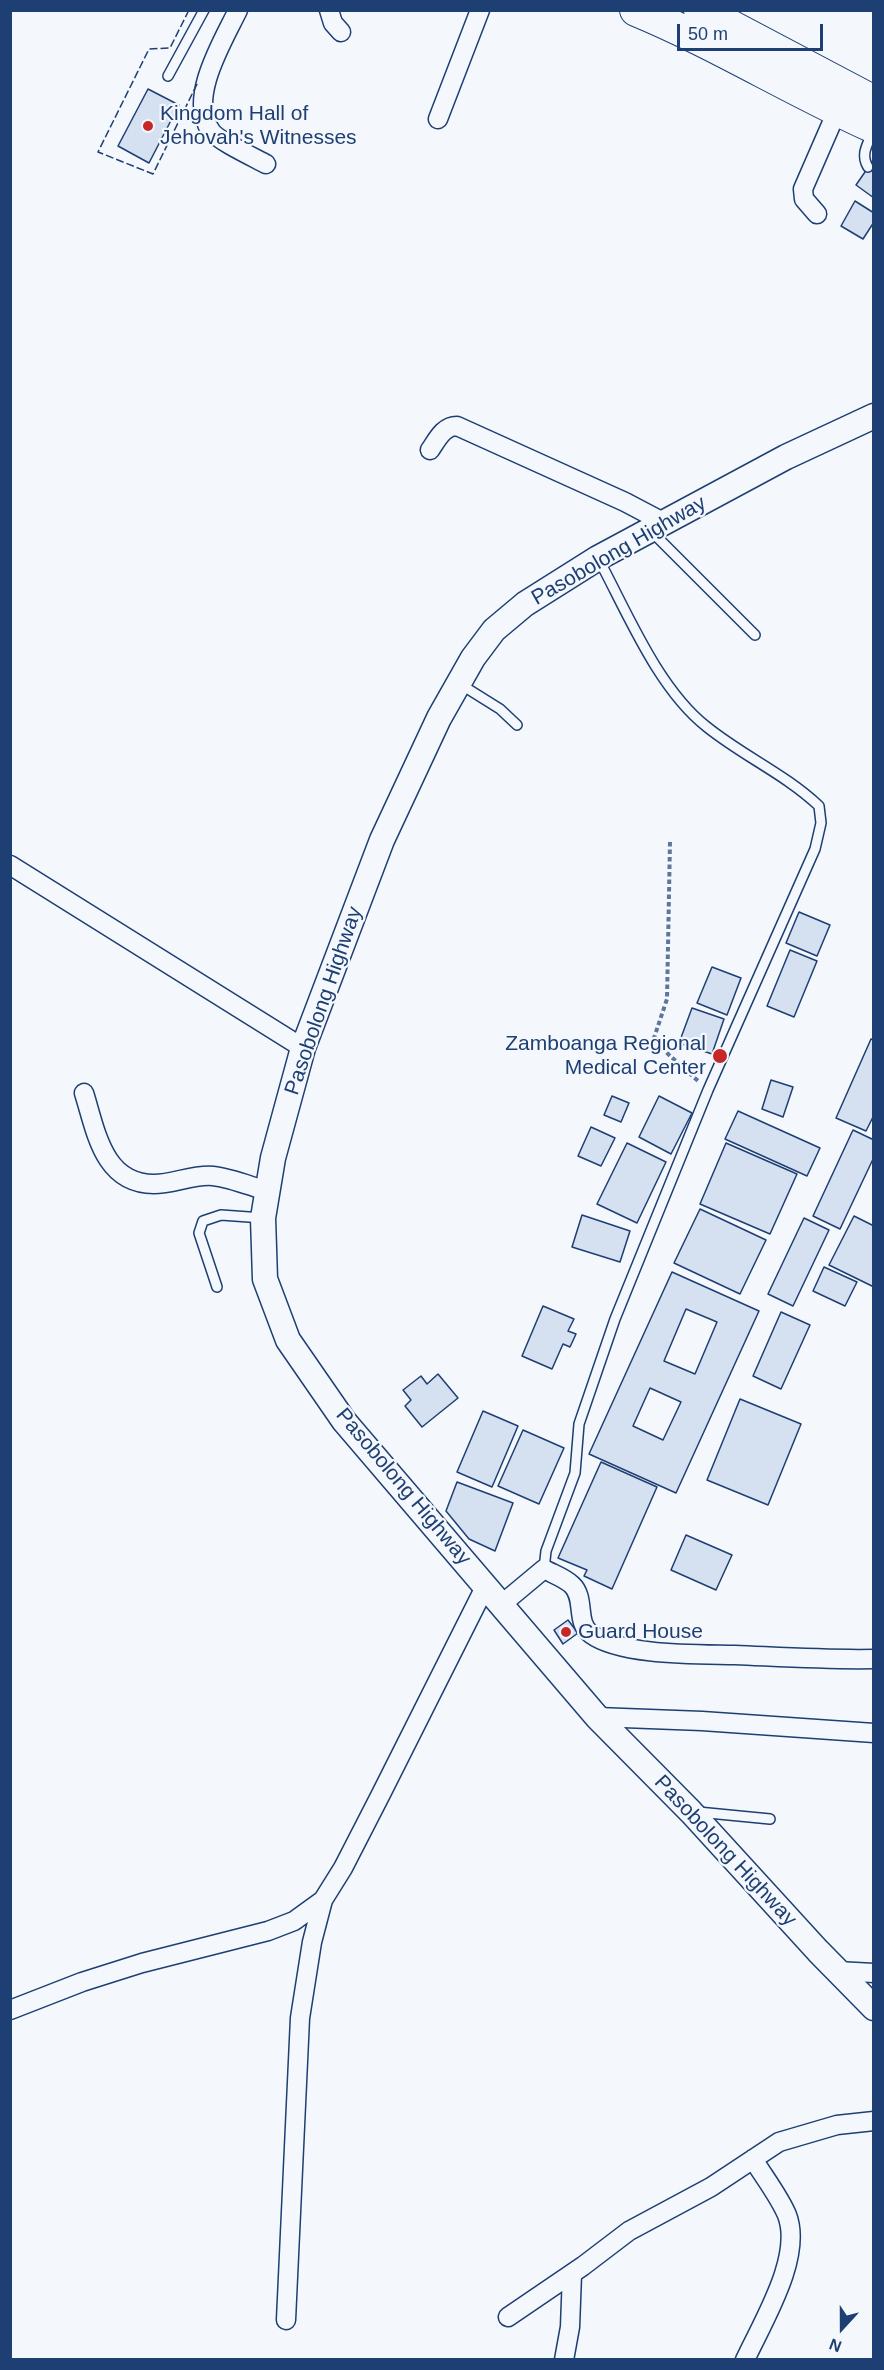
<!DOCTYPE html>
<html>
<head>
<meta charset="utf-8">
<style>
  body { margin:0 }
  #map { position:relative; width:884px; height:2370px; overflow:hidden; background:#f4f7fb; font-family:Arial,sans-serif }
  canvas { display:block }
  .frame { position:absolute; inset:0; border:12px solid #1d3f73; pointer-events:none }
  .north { position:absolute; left:812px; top:2298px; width:60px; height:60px; -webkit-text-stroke:4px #f4f7fb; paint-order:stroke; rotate:201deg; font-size:16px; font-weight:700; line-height:24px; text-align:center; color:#1d3f73 }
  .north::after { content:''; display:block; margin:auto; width:21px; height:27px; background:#1d3f73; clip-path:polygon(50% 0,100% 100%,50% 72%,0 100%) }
  .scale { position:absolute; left:677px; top:24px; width:146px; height:27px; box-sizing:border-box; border:3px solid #1d3f73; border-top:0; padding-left:8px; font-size:18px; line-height:21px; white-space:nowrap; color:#1d3f73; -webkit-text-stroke:4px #f4f7fb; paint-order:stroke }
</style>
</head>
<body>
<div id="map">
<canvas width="884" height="2370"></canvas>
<div class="frame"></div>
<div class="north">N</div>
<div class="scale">50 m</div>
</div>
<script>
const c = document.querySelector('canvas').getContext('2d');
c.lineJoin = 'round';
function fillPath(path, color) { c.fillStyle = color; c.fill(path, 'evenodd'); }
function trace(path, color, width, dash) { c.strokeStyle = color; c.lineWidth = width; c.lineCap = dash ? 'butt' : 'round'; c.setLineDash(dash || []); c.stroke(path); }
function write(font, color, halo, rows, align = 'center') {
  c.font = font + ' Arial,sans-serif'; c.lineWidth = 4.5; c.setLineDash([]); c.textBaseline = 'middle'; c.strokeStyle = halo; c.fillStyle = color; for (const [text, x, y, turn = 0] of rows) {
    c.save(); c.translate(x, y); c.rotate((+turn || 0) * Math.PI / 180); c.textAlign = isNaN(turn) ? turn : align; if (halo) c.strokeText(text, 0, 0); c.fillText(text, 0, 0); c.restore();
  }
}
const building = new Path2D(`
  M148,89l31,16 -30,58 -31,-17z
  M874,159v39l-18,-13z
  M855,201l19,12v9l-11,17 -22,-13z
  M799,912l31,13 -13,31 -31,-13z
  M790,950l27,11 -23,56 -27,-11z
  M712,967l29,11 -14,37 -30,-12z
  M692,1008l32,11 -12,35 -33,-11z
  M871,1039l3,1v75l-8,16 -30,-13z
  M771,1080l22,7 -10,30 -21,-8z
  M612,1096l17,7 -8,19 -17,-7z
  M659,1096l33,17 -21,41 -32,-17z
  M738,1111l82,37 -13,28 -82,-37z
  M591,1127l24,11 -14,28 -23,-10z
  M853,1130l21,10v17l-34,72 -27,-13z
  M627,1143l39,19 -29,61 -40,-19z
  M726,1143l71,31 -27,60 -70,-30z
  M700,1209l66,31 -26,54 -66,-31z
  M582,1215l48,16 -10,31 -48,-15z
  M854,1216l20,10v61l-45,-22z
  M804,1218l25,12 -36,76 -25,-12z
  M824,1267l33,15 -12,24 -32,-15z
  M672,1272l87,39 -83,182 -87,-39zM686,1309l31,13 -22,52 -31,-13zM650,1388l31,14 -18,38 -30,-14z
  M543,1306l31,13 -6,12 8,3 -6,13 -7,-3 -11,25 -30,-13z
  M781,1312l29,13 -29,64 -28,-13z
  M438,1374l20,24 -36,29 -17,-21 6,-6 -8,-10 18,-14 6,8z
  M740,1399l61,25 -33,81 -61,-25z
  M483,1411l35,15 -26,61 -35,-15z
  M523,1430l41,18 -25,56 -41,-18z
  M601,1462l56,25 -45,102 -28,-13 3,-6 -29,-12z
  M457,1482l56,21 -18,48 -26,-12 -23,-28z
  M686,1535l46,20 -16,35 -45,-20z
  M568,1620l10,13 -15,11 -9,-14z`);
const path = new Path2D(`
  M670,842l-3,157 -13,39 14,16 30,27`);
const lane = new Path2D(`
  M168,76l36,-66
  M868,167c-8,-13 0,-23 5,-36
  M651,531l104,104
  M460,684l40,25 17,16
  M217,1287l-18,-54 4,-12 18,-6 42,3
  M544,1569l2,-18 29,-78 4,-49 36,-105 93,-229 107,-241 6,-26 -2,-17c-34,-32 -76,-50 -112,-79 -49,-38 -80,-115 -109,-169
  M698,1812l72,7`);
const street = new Path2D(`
  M238,10c-15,31 -51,89 -27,121 6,9 44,27 55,33
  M329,10l4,13 8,9
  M438,119l42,-109
  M817,214l-13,-15 -1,-10 34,-78
  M430,450c7,-10 13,-24 27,-24l168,76 38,20
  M10,865l293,183
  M84,1093c12,38 19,91 70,91 19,0 40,-10 59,-8 18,2 37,10 54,15
  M502,1604l42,-35c9,5 21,9 28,16 14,13 3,38 19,49 30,22 108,20 144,21 47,2 92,5 139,4
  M597,1717l105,4 172,12
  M837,1971l37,2
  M10,2010l72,-28 60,-19 126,-32 26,-10 29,-21 20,-32 38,-74 105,-209
  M508,2317l75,-51 46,-35 82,-44 68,-45 58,-17 37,-4
  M286,2320l14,-302 12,-76 11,-42
  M564,2360l6,-33 2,-53
  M745,2360c18,-39 58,-103 42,-145 -8,-19 -23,-38 -34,-56`);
const secondary = new Path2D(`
  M874,416l-88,41 -188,101 -73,46 -31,26 -21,28 -34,60 -57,122 -79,208 -30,110 -10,60 2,61 23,61 56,81 253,296 94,95 127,139 56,57`);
const highway = new Path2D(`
  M636,10c82,34 157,81 238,117
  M700,10l174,92`);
const fence = new Path2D(`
  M189,10l-19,38 -21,1 -51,103 55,22 45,-92`);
const markers = [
  [148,126,6,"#c62828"],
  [720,1056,8,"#c62828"],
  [566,1632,6,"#c62828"]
];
const poiNames = [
  ["Kingdom Hall of",160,114],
  ["Jehovah's Witnesses",160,138],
  ["Zamboanga Regional",706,1044,"right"],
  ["Medical Center",706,1068,"right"],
  ["Guard House",578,1632]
];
const streetNames = [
  ["Pasobolong Highway",619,551,-30],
  ["Pasobolong Highway",324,1001,-71],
  ["Pasobolong Highway",403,1487,50],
  ["Pasobolong Highway",725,1851,47]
];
fillPath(building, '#d5e0f0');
trace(building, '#1d3f73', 1.5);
trace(lane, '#1d3f73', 12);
trace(street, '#1d3f73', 21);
trace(secondary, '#1d3f73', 27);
trace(highway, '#1d3f73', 34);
trace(path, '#5e769c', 4, [4.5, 3]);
trace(lane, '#f4f7fb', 9);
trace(street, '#f4f7fb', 18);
trace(secondary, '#f4f7fb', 24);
trace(highway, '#f4f7fb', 32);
trace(fence, '#1d3f73', 1.5, [8, 3]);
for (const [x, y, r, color] of markers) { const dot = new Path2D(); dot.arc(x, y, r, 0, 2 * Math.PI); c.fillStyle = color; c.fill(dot); trace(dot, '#f4f7fb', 2); }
write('21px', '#1d3f73', '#f4f7fb', poiNames, 'left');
write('21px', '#1d3f73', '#f4f7fb', streetNames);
</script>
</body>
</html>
